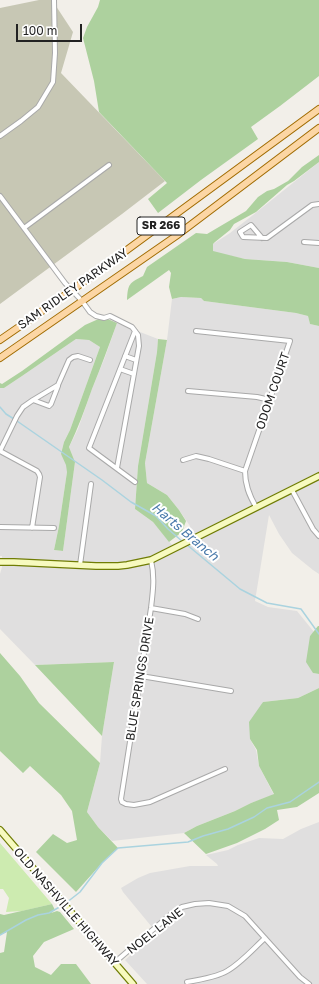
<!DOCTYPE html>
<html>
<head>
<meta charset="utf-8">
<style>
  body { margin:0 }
  #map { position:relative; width:319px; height:984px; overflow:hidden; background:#f2efe9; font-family:"Golos Text",sans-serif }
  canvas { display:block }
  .scale { position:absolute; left:16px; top:24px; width:66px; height:18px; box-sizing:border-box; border:2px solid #222; border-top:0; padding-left:5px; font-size:12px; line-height:14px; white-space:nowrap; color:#222; -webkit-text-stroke:3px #fff; paint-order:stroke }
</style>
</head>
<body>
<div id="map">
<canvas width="319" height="984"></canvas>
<div class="scale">100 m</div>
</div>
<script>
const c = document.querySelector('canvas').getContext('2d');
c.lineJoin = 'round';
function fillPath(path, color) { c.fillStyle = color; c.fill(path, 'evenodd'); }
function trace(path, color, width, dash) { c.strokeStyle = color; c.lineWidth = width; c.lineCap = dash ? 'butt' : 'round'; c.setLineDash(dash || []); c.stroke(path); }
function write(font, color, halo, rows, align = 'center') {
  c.font = font + ' "Golos Text",sans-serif'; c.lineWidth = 4; c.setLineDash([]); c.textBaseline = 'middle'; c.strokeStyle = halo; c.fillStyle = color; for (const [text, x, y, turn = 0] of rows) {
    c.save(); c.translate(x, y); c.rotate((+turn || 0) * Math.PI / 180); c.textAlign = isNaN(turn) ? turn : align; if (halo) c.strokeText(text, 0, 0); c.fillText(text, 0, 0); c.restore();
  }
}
const residential = new Path2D(`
  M319,162v106l-32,-6 -42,-3 -32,-7v-8l17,-11 23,-18z
  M181,297l20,1 3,3 92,12 12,3 2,8 9,2v248l-6,-4 -21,-17 -13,-19 -10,-19 -14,86 13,6 29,4 17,21 -4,4 3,37 6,1v14l-21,10 -35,4 -13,37 6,11 3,16 15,29 -23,8 -16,8 -38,15 -13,7 -72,8 -14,-14 -11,-15 13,-49 2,-27 12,-74 -79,3 -35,-36v-55l2,-7v-11h-2v-168h4l18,-12 54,-37 13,1 11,7 -30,83 -6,12 -3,12 6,11v7l-8,54 -5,24 9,1 12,-89 -6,-15 9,-18 14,-40 13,-32 12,-34 41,16 -1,13 -19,114 -3,43 18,13 19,23 18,-9v-10l-11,-16 -12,-15 -20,-12 -2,-20 22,-123 5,-41z
  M319,822v162h-172l-22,-24 31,-28 -33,-40 -2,-4 17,-10 12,-5 40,-7h28l-1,-2 -11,-9 22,-5 10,-5 21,-7 24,1 18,-10z`);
const construction = new Path2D(`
  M39,0h13l21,32 -12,41 104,108 -43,33 -122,90v-296z`);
const grass = new Path2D(`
  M0,843l52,61 -30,7 -16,1 3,-14 -6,-9h-3z`);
const forest = new Path2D(`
  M100,0h219v76l-39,30 -29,21 7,12 -57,41 -43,33 -10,-14 19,-16 -68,-71 -5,-31 -11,-43 4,-11 11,-20z
  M319,155v7l-25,19 -7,4 -31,27 -22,12 -4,6 -15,12 -2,2v7l32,8 42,3 32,6v58l-9,-2 -2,-8 -12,-3 -92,-12 -3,-3 -20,-1 -9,2 -3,-12 2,-14 -2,-3 -42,30c1,-16 2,-17 16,-24l4,-9 49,-34 11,1 39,-23 12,-14 9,-6 7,-2 14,-8 14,-14z
  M103,317l14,6c-8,22 -16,44 -25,66 -7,20 -14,39 -23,58l6,15 -12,89 -9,-1 5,-24 8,-54 -1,-7 -5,-11 3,-12 6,-12 30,-83 -11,-7 -13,-1 -54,37 -18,12h-4v-5l2,1 20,-13 63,-46z
  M158,339l9,1 -22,123 2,20 20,12 12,15 7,11 -4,11 -13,10 -16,-20 -18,-13 3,-43 19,-114z
  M318,626h1v48l-6,-1 -7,-11 4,-26z
  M0,653l20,23 19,27 61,60 -13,49 11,15 20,21 -16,15 -26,29 -40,-40 17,-18 14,9 10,-3 -5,-29 -11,-16 -31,-29 -7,7 -23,-22z
  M114,662l-12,74 -67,-71z
  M319,688v105l-22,14 -20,3 2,10 -14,9 -28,14 -31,11 -22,-21 13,-7 38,-15 16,-8 23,-9 -15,-28 -2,-16 -7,-11 -1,-17 14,-20 35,-4z
  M52,904l3,6 -4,3 6,-2 3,1 14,17 -30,13 -11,14 2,11 16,8 10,-11h15l15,20h-91v-31l4,-1 3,-20 -7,3v-21l4,1z`);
const stream = new Path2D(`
  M0,407l6,7 8,5
  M17,421l85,59 29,22 25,14 12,13 15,13
  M186,544l54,45 27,14 34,6 18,25
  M66,903l14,-11 22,-29 16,-15 70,-6 15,-6 25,-7 26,-12 13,-9 23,-6 29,-20
  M0,935l26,-15 12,-5 11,-2 14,-8`);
const street = new Path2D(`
  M0,136l21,-15 17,-14 15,-25 2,-29 -1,-53
  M0,196l65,87 17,18 8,11 6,4 8,2 6,-2 22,11 6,8 1,11 -22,122
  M24,228l85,-63
  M262,238l-11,-13 -11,7 3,5 24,1 45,-33 7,-1
  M304,242l15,1
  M135,331l-46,117 46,34
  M196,331l94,10 -45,130c0,14 4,24 11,36
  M125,356l11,4
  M120,369l14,5
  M188,391l69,6 13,3
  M33,400l16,6 2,-2 7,-18
  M0,451l17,-35 6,-9 10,-7 25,-15 11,-25 4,-3 5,-1 12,4
  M0,451l37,20 2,3 1,3 -8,51
  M183,460l13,-4 13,3 36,12
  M292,490l21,39 6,7
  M0,527l54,1
  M151,560c4,17 2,31 0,48l-30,191 1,3 4,2 8,1 16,-3 75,-33
  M80,565l11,-81
  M151,608l34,6 13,5
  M141,676l90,15
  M114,963l56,-48 12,-8 13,-3 14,-1 19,3 17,10 55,61 9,7
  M187,982c12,-2 30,-5 40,-11 14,-8 26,-22 38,-33`);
const secondary = new Path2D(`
  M0,562h14l82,4h22l9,-1 24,-5 168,-84
  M0,830l133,154`);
const primary = new Path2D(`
  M0,340l71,-49 248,-182
  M0,358l176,-122 143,-108`);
const shields = [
  [161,226,48]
];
const shieldNames = [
  ["SR 266",161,226]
];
const streetNames = [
  ["SAM RIDLEY PARKWAY",73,289,-35],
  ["ODOM COURT",273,391,-71],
  ["BLUE SPRINGS DRIVE",140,679,-81],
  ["OLD NASHVILLE HIGHWAY",66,907,49],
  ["NOEL LANE",155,931,-38]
];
const waterNames = [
  ["Harts Branch",185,532,40]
];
fillPath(residential, '#e0dfdf');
fillPath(construction, '#c7c7b4');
fillPath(grass, '#cdebb0');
fillPath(forest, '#add19e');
trace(stream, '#aad3df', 1.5);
trace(street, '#a9a9a9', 6);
trace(secondary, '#707d05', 8);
trace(primary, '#a06b00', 8);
trace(street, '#fff', 4);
trace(secondary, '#f7fabf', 5.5);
trace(primary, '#fcd6a4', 6);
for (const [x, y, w] of shields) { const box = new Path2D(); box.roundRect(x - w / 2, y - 9, w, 18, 3); c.fillStyle = '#fff'; c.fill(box); trace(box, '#222', 1); }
write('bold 11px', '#222', null, shieldNames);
write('12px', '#222', '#fff', streetNames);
write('italic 13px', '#4a7aab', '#fff', waterNames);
</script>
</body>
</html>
